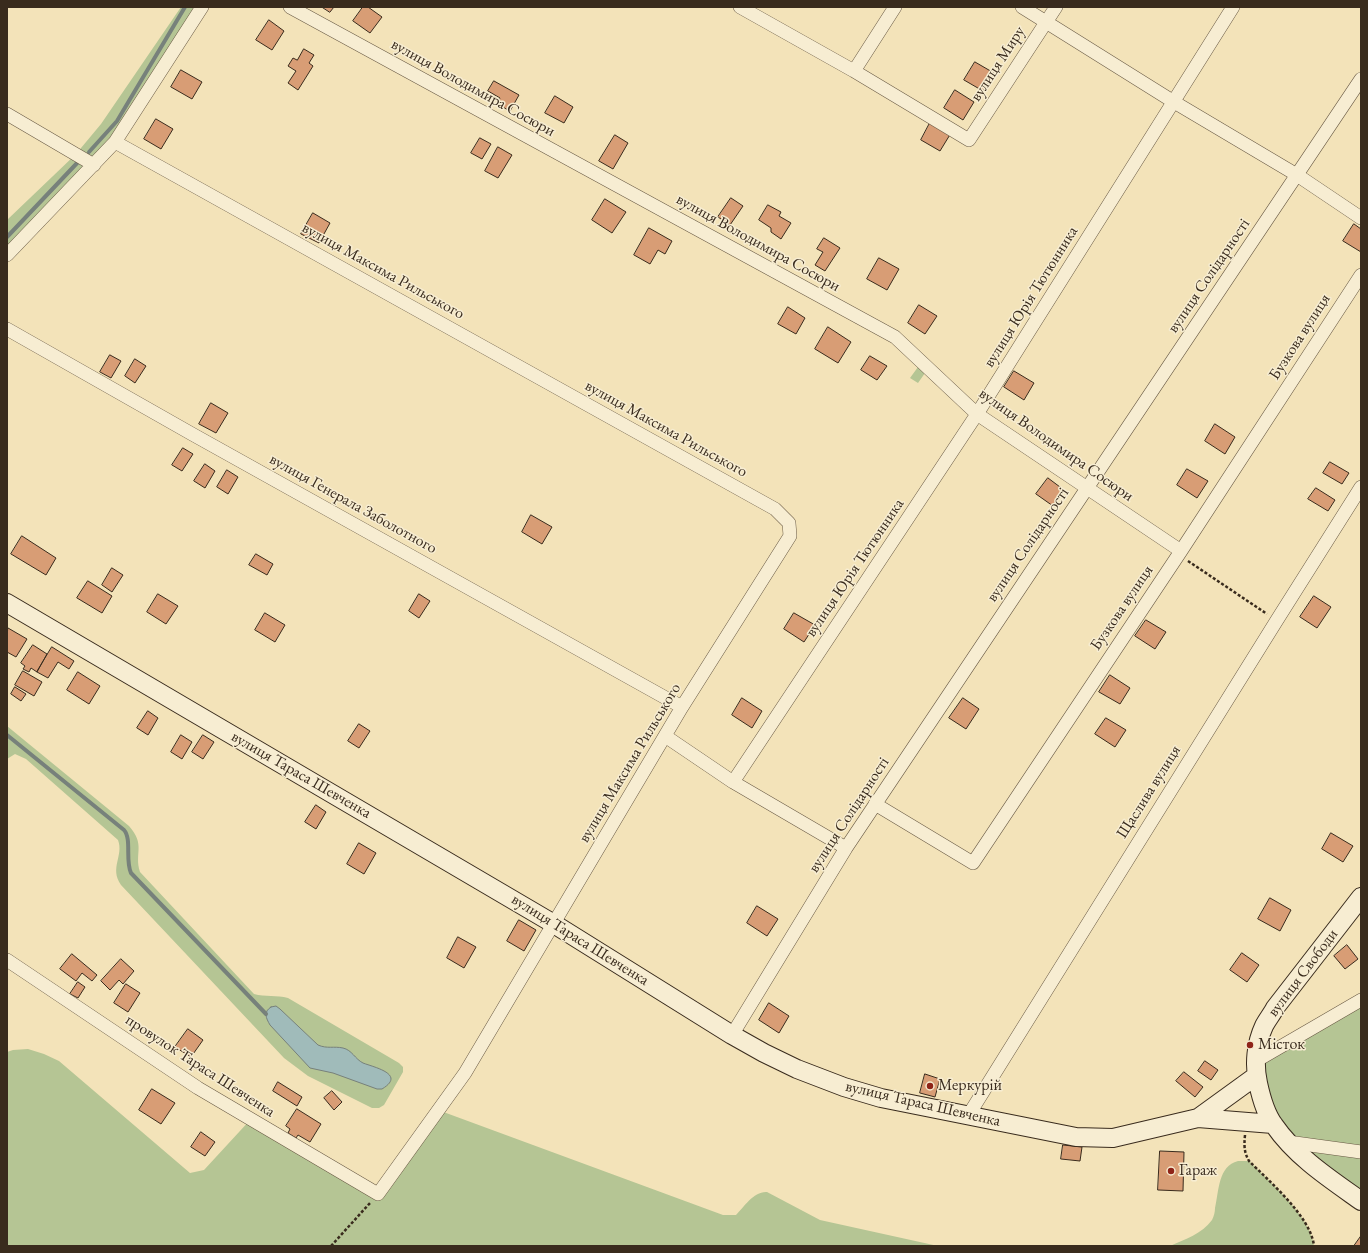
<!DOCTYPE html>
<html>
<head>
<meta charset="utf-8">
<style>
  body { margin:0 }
  #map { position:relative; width:1368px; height:1253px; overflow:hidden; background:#f3e3b9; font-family:"EB Garamond",serif }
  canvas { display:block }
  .frame { position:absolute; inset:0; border:8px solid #392b1d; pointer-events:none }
</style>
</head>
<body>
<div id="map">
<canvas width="1368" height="1253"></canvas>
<div class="frame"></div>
</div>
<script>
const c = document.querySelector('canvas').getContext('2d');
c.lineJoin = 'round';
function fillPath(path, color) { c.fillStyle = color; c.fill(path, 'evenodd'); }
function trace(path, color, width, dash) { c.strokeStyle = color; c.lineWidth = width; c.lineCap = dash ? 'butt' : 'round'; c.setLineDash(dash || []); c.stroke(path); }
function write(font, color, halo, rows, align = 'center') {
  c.font = font + ' "EB Garamond",serif'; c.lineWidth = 3; c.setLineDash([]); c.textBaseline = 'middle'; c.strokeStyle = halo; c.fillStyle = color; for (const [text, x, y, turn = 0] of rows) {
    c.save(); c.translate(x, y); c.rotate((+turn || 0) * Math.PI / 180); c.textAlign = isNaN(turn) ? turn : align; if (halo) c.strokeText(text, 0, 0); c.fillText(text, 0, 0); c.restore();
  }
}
const green = new Path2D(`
  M181,7h21l-87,135 -108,113v-35l69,-66 25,-30z
  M918,367l7,6 -7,10 -8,-5z
  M7,726l122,100c17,19 5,27 11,46l114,122c11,3 23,1 34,4l111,65 4,4v5l-19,33 -5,3h-7l-64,-32 -24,-18 -163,-173c-12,-17 3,-29 -3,-45l-92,-81 -11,-5 -8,5z
  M1361,1000v201l-73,-59 -32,-81z
  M28,1049l16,5 15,7 131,112 14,-3 47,-51 127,75 60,-84 285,105h13c8,-8 18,-24 31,-23l53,28 118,26h-931v-194l6,-2z
  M1238,1161h11c21,21 62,56 65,85h-144c15,-7 32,-12 42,-26 2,-4 3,-8 3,-12 4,-17 3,-42 23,-47z`);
const water = new Path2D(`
  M271,1007l5,-1 4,3 38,36c9,4 16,1 25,3 9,2 12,11 20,15 10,4 44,11 19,26h-5l-44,-16 -23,-5 -40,-43c-4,-7 -7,-13 1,-18z`);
const stream = new Path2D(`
  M89,152l28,-31 68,-114
  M7,237l72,-76
  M7,735l117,95c8,9 1,31 7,43l135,141`);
const building = new Path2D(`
  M322,7h12l-4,5z
  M363,7h5l14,10 -12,16 -17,-12z
  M269,20l15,11 -12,19 -16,-10z
  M304,49l10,6 -5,8 4,3 -15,24 -10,-7 8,-12 -8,-5 5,-8 4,2z
  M975,62l19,11 -11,18 -19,-11z
  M181,70l21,12 -10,17 -21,-12z
  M494,81l25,14 -9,16 -13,-7 3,-6 -12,-7z
  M955,90l19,12 -11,18 -19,-12z
  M555,96l18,11 -9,16 -19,-10z
  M156,119l17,10 -12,20 -17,-10z
  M931,121l20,12 -11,18 -19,-11z
  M615,135l13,8 -15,26 -14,-8z
  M480,138l11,6 -9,15 -11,-6z
  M498,147l14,8 -14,23 -13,-7z
  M731,198l12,8 -13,19 -12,-8z
  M605,199l21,13 -14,21 -20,-13z
  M768,205l13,7 -2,4 12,7 -10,16 -10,-7v-4l-12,-8z
  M313,213l17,10 -11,20 -18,-9z
  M1354,224l7,5v23l-18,-11z
  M649,228l23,13 -7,13 -7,-4 -8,14 -16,-9z
  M824,238l16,10 -15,23 -10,-6 8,-13 -6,-3z
  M879,258l20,11 -12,21 -20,-11z
  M919,305l18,11 -12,18 -17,-11z
  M788,307l17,11 -9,16 -18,-10z
  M828,327l23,15 -13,21 -23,-14z
  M110,355l11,6 -10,17 -11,-6z
  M870,356l17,10 -10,14 -16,-10z
  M135,359l11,7 -11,17 -10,-7z
  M1014,371l20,12 -10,17 -20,-13z
  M211,403l17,10 -12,20 -17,-9z
  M1215,424l20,13 -10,17 -20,-13z
  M183,448l10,6 -11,17 -10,-6z
  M1330,462l19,11 -7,11 -19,-11z
  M205,464l10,7 -10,17 -11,-7z
  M1187,469l21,12 -11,17 -20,-13z
  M227,470l11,7 -10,17 -11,-7z
  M1048,478l16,12 -11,16 -17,-12z
  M1316,488l19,12 -7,11 -20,-12z
  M531,515l21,12 -10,17 -20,-12z
  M22,536l34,22 -10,17 -35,-21z
  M256,554l17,10 -6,11 -18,-10z
  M112,568l11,7 -11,17 -10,-7z
  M88,581l24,15 -10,17 -25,-15z
  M158,594l20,12 -12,18 -19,-12z
  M419,594l11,7 -11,17 -10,-7z
  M1314,596l17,11 -14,21 -17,-11z
  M265,613l20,12 -10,17 -20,-12z
  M794,613l21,12 -11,17 -20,-13z
  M1146,620l20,12 -11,17 -20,-13z
  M8,628l19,11 -11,18 -9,-5z
  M33,645l14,9 -10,18 -6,-4 -2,4 -6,-3 2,-3 -4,-3z
  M52,647l22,14 -5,8 -11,-7 -10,16 -11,-6z
  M23,671l19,11 -8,14 -19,-11z
  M78,672l22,14 -11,18 -22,-14z
  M1110,675l20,13 -10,16 -21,-12z
  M15,687l11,7 -5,7 -10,-7z
  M742,698l20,13 -10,17 -20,-13z
  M963,698l16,11 -13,20 -17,-11z
  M148,711l10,7 -10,17 -11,-7z
  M1106,718l20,12 -11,17 -20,-13z
  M359,724l11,7 -11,17 -11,-7z
  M181,735l11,7 -10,17 -11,-7z
  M203,735l11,7 -11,17 -11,-7z
  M316,805l10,7 -10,17 -11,-7z
  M1331,833l22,13 -10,16 -21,-13z
  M359,843l17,10 -12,21 -17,-10z
  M1270,898l21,12 -11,21 -22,-12z
  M757,906l21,13 -11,17 -20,-13z
  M519,920l17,10 -12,21 -17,-10z
  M458,937l18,10 -12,21 -17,-10z
  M1347,945l11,14 -13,10 -11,-13z
  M1242,953l17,12 -12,17 -17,-12z
  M72,954l25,21 -5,6 -10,-8 -6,8 -16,-12z
  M121,959l13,12 -11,13 -4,-4 -9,10 -9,-9z
  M78,982l7,5 -7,11 -8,-4z
  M126,984l14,9 -12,19 -14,-9z
  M769,1003l20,13 -10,17 -20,-13z
  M188,1029l15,11 -12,17 -16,-10z
  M1205,1061l13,9 -7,10 -13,-9z
  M1184,1072l19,15 -8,10 -19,-16z
  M925,1074l15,5 -5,18 -15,-4z
  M278,1082l24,15 -5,9 -24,-15z
  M152,1089l23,14 -14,21 -22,-14z
  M332,1091l10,11 -8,8 -10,-12z
  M297,1109l24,15 -11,18 -12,-7 -2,3 -8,-5 2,-4 -4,-3z
  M201,1132l14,10 -10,14 -14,-9z
  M1063,1145l19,2 -2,14 -19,-2z
  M1160,1151l24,1 -1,39 -25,-1z
  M1361,1236v10h-7z`);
const path = new Path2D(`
  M1188,561l79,53
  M1245,1135c-1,11 -1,17 4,26 21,21 62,56 65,85
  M331,1246l39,-43`);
const street = new Path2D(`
  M290,7l605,330 82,77 204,137
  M740,7l114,64 115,69 87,-133
  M1022,7l152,95 123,73 64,43
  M854,71l41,-64
  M7,114l87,51
  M7,255l108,-113 87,-135
  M7,329l185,105 490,273
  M665,736l68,46 113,66
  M733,782l244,-368 256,-407
  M875,804l98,59 208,-312 180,-276
  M7,960l191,128 180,106 87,-121 217,-366 108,-171 -1,-13 -14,-14 -660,-367
  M732,1035l114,-187 515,-769
  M1256,1061l105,-61
  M968,1116l309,-496 84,-133
  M1288,1142l73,10`);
const secondary = new Path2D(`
  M7,603l547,321 178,111 32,18 33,16 47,18 37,11 195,39 37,1 85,-20 75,6
  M1361,897l-86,111c-3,6 -8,12 -11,18 -8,17 -10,38 -6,57 3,14 7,30 16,42 22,32 56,54 87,76
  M1198,1118l58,-42`);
const markers = [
  [1250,1045,4,"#8f2418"],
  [930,1086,4,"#8f2418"],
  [1171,1171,4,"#8f2418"]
];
const streetNames = [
  ["вулиця Миру",998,64,-57],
  ["вулиця Володимира Сосюри",473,88,29],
  ["вулиця Володимира Сосюри",758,243,29],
  ["вулиця Максима Рильського",383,271,29],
  ["вулиця Солідарності",1209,276,-56],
  ["вулиця Юрія Тютюнника",1031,297,-58],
  ["Бузкова вулиця",1300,337,-57],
  ["вулиця Максима Рильського",666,429,29],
  ["вулиця Володимира Сосюри",1056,445,35],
  ["вулиця Генерала Заболотного",353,504,29],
  ["вулиця Солідарності",1028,545,-56],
  ["вулиця Юрія Тютюнника",855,568,-56],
  ["Бузкова вулиця",1122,608,-56],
  ["вулиця Максима Рильського",630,763,-59],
  ["вулиця Тараса Шевченка",301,775,30],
  ["Щаслива вулиця",1149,792,-58],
  ["вулиця Солідарності",849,815,-57],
  ["вулиця Тараса Шевченка",580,940,32],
  ["вулиця Свободи",1303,973,-53],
  ["провулок Тараса Шевченка",200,1066,33],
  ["вулиця Тараса Шевченка",923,1104,13]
];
const poiNames = [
  ["Місток",1258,1045],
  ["Меркурій",938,1086],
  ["Гараж",1179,1171]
];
fillPath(green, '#b5c594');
fillPath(water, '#a0bbba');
trace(water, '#77817b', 1);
trace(stream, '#77817b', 4);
fillPath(building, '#d89d75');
trace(building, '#392b1d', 1);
trace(street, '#685944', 14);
trace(secondary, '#392b1d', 20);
trace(path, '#392b1d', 2.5, [3, 2]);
trace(street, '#f7edd2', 13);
trace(secondary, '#f7edd2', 18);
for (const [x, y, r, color] of markers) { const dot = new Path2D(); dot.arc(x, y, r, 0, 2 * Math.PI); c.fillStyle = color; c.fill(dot); trace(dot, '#f7edd2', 1.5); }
write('16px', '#392b1d', '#f7edd2', streetNames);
write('16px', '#392b1d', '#f7edd2', poiNames, 'left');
</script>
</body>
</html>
